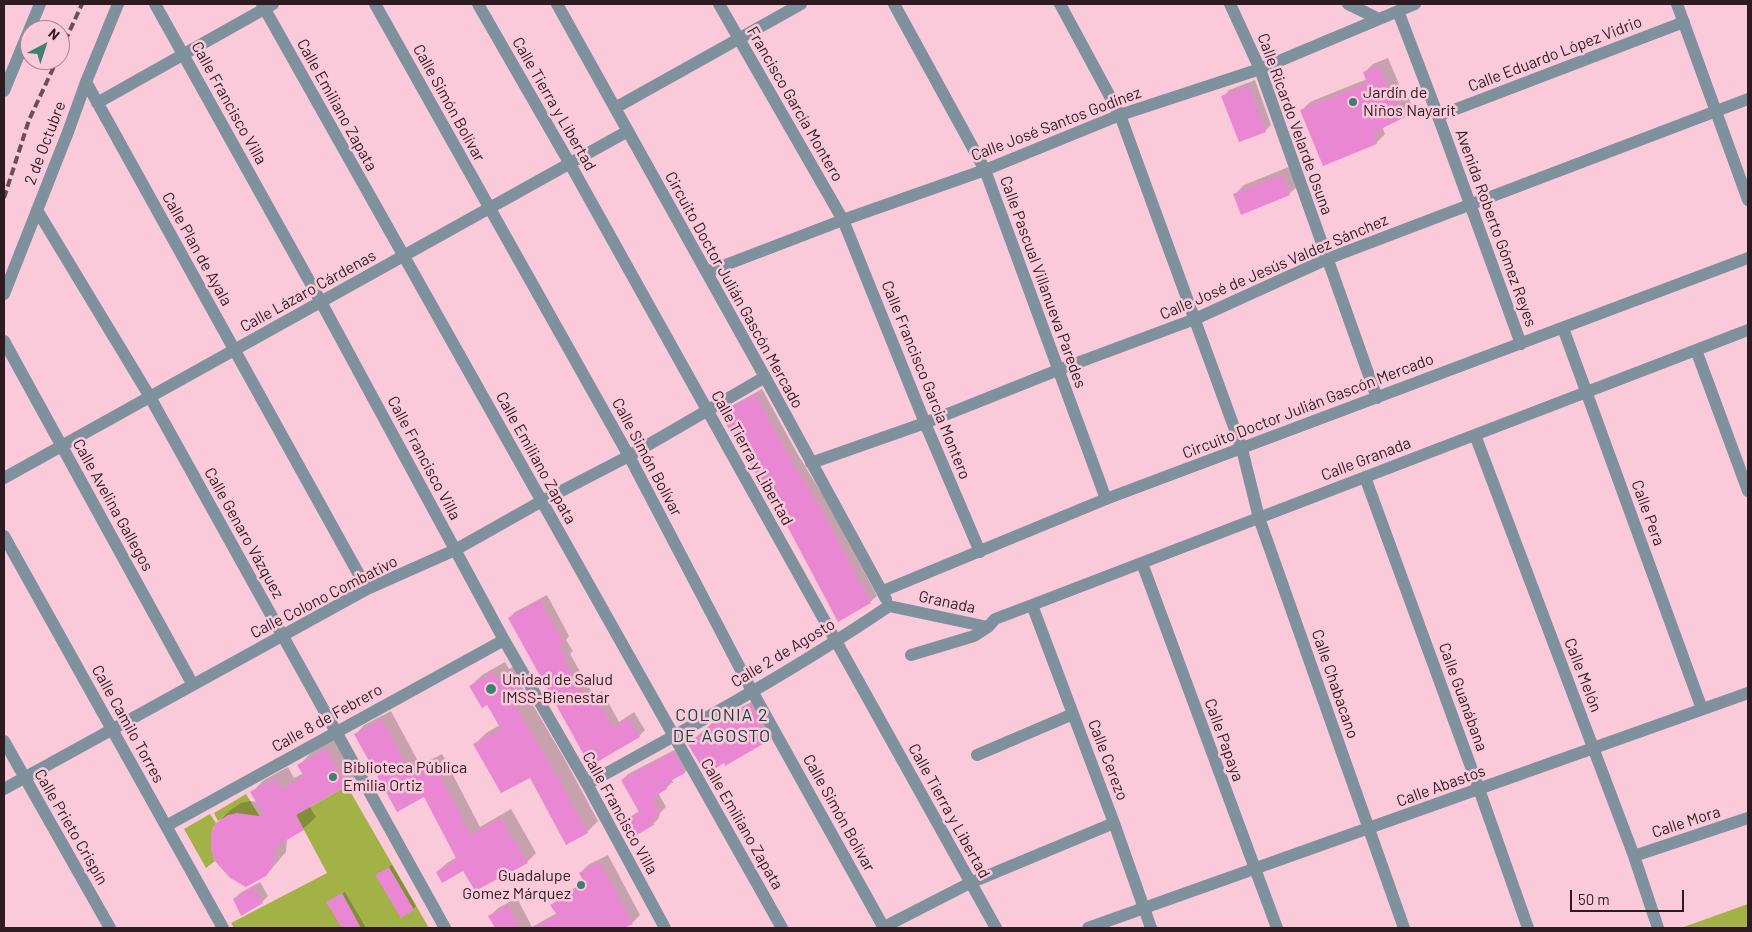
<!DOCTYPE html>
<html>
<head>
<meta charset="utf-8">
<style>
  body { margin:0 }
  #map { position:relative; width:1752px; height:932px; overflow:hidden; background:#fbcada; font-family:Barlow,sans-serif }
  canvas { display:block }
  .frame { position:absolute; inset:0; border:5px solid #2d1b21; pointer-events:none }
  .north { position:absolute; left:20px; top:20px; width:50px; height:50px; box-sizing:border-box; background:#fbcada; border:1px solid #a98490; border-radius:50%; rotate:40deg; font-size:14px; font-weight:700; line-height:20px; text-align:center; color:#2d1b21 }
  .north::after { content:''; display:block; margin:auto; width:18px; height:22px; background:#3e8071; clip-path:polygon(50% 0,100% 100%,50% 72%,0 100%) }
  .scale { position:absolute; left:1570px; top:890px; width:114px; height:22px; box-sizing:border-box; border:2px solid #2d1b21; border-top:0; padding-left:6px; font-size:15px; line-height:18px; white-space:nowrap; color:#2d1b21; -webkit-text-stroke:4px #fbcada; paint-order:stroke }
</style>
</head>
<body>
<div id="map">
<canvas width="1752" height="932"></canvas>
<div class="frame"></div>
<div class="north">N</div>
<div class="scale">50 m</div>
</div>
<script>
const c = document.querySelector('canvas').getContext('2d');
c.lineJoin = 'round';
function fillPath(path, color) { c.fillStyle = color; c.fill(path, 'evenodd'); }
function trace(path, color, width, dash) { c.strokeStyle = color; c.lineWidth = width; c.lineCap = dash ? 'butt' : 'round'; c.setLineDash(dash || []); c.stroke(path); }
function write(font, color, halo, rows, align = 'center') {
  c.font = font + ' Barlow,sans-serif'; c.lineWidth = 5; c.setLineDash([]); c.textBaseline = 'middle'; c.strokeStyle = halo; c.fillStyle = color; for (const [text, x, y, turn = 0] of rows) {
    c.save(); c.translate(x, y); c.rotate((+turn || 0) * Math.PI / 180); c.textAlign = isNaN(turn) ? turn : align; if (halo) c.strokeText(text, 0, 0); c.fillText(text, 0, 0); c.restore();
  }
}
const green = new Path2D(`
  M347,786l82,142h-195l-3,-5 96,-50 -31,-58z
  M246,794l16,26c-18,-5 -26,-10 -44,1l-4,-8z
  M210,814l6,9c-8,13 -5,25 -1,38l-9,7 -22,-39z
  M1748,904v24h-67z`);
const shadow = new Path2D(`
  M1388,58l17,40 3,-1 5,11 -9,8 -22,11 3,7 -9,9 -74,-33 8,-8 57,-23 -3,-6 9,-9z
  M1255,80l16,45 -6,6 -42,-34 6,-7z
  M1291,166l8,19 -10,9 -55,1 10,-10z
  M762,389l35,64 30,49 50,94 -7,6 -32,18 -66,-124 -50,-82 6,-6z
  M547,595l22,41 -3,4 7,11 -3,3 24,42 8,-5 17,31 15,-10 11,18 -6,6 -48,29 -82,-147 6,-6z
  M505,662l4,7 9,-5 7,13 -5,6 44,75 34,63 -11,11 -57,-56 -55,-32 11,-11 14,-8 -13,-21 -16,-18 11,-11z
  M757,699l18,34 -6,6 -80,4 23,-20z
  M391,711l29,54 22,-11 38,73 31,-18 25,44 -9,9 -90,10 10,-9 10,-6 -33,-61 -69,-61 9,-10z
  M338,738l21,35 -12,12 -38,21 7,11 -13,12 -16,10 -1,13 -20,23 -49,-51 12,-13 12,-8 9,-2 8,1 -6,-10 12,-12 24,-13 6,11 9,-5 -4,-8 12,-12z
  M680,747l11,19 -6,6 -14,7 2,3 -7,6 -8,5 8,14 -8,8 1,3 -6,6 -28,-3 14,-10 -17,-31 6,-6z
  M608,855l32,60 -8,8 -10,5h-126l-6,-12 8,-8 19,-10 15,29 25,-14 -5,-8 7,-8 26,-15 -5,-9 8,-8z
  M392,865l24,41 -3,3 -33,-37z
  M260,882l8,14 -6,6 -28,-3 6,-6z
  M345,892l21,36h-23l-15,-25z`);
const building = new Path2D(`
  M1379,66l17,40 3,-1 6,12 -32,16 4,11 -54,22 -23,-56 67,-27 -4,-11z
  M1249,86l17,46 -27,10 -18,-46z
  M1282,175l8,20 -49,20 -8,-21z
  M755,394l36,66 30,48 50,95 -33,19 -53,-100 -65,-108z
  M540,600l24,43 -5,3 8,13 -3,2 24,40 7,-4 18,30 15,-9 12,19 -50,29 -82,-148z
  M493,672l4,8 10,-6 8,15 -7,4 45,76 35,64 -22,12 -36,-67 -29,15 -28,-49 28,-15 -14,-24 -5,3 -13,-22z
  M750,704l20,36 -45,26 -1,-3 -18,11 -19,-31 19,-11 -1,-3z
  M382,719l29,55 22,-12 38,73 30,-17 27,45 -53,28 -12,-20 -21,12 -6,-11 21,-12 -33,-63 -27,15 -43,-78z
  M326,749l21,37 -51,29 8,15 -29,17 -1,18 -8,11 -20,11 -16,-9 -15,-17 -4,-11v-16l5,-11 12,-8 9,-2 28,4 -15,-25 25,-14 7,12 22,-14 -7,-11z
  M674,752l11,21 -20,11 2,5 -15,9 8,17 -9,5 3,5 -21,12 -10,-16 16,-9 -18,-32z
  M600,862l33,62 -9,4h-90l23,-13 -7,-10 35,-21 -6,-11z
  M389,867l25,43 -13,8 -26,-43z
  M253,887l10,16 -22,13 -8,-17z
  M342,893l19,35h-19l-16,-26z
  M508,905l12,23h-25l-7,-12z`);
const minor = new Path2D(`
  M155,4l166,298 183,338 83,144 78,144
  M262,4l520,924
  M375,4l254,452 123,235 132,237
  M478,4l92,160 426,764
  M557,4l208,373 121,222
  M719,4l124,216 82,203 55,129
  M894,4l91,166 121,329
  M1060,4l60,111 122,334 17,69 145,410
  M1230,4l30,65 117,329
  M1348,4l31,15
  M1677,4l71,196
  M1398,11l40,105 83,228
  M86,82l281,507
  M4,91l36,-87
  M97,103l176,-99
  M615,108l186,-104
  M1438,116l246,-94
  M37,210l113,187 295,531
  M707,272l136,-52 142,-50 135,-55 140,-46 155,-65
  M4,294l64,-162 18,-50 32,-78
  M1563,328l139,381
  M4,341l189,344
  M1696,350l52,141
  M1475,435l159,421 24,72
  M811,463l114,-40 133,-53 137,-51 132,-60 421,-160
  M1365,477l114,312 49,139
  M4,478l624,-347
  M4,536l219,392
  M1142,563l135,365
  M883,591l223,-92 642,-241
  M1032,605l82,218 37,105
  M889,606l99,21 7,-8 37,-14 716,-275
  M911,655l63,-19 14,-9
  M4,741l106,187
  M977,755l96,-41
  M587,784c102,-56 205,-112 302,-178
  M4,789l363,-200 88,-39 87,-49 87,-45 136,-79
  M166,826l338,-186
  M1634,856l114,-38
  M882,928l88,-45 144,-60
  M1088,928l660,-235`);
const rail = new Path2D(`
  M60,52l22,-48
  M4,198l25,-78 28,-60`);
const markers = [
  [1353,102,5,"#3e8071"],
  [491,689,6,"#3e8071"],
  [333,777,5,"#3e8071"],
  [581,885,5,"#3e8071"]
];
const streetNames = [
  ["Calle Eduardo López Vidrio",1555,54,-21],
  ["Calle Francisco Villa",229,103,61],
  ["Calle Simón Bolívar",449,103,61],
  ["Calle Tierra y Libertad",554,104,60],
  ["Francisco García Montero",795,104,60],
  ["Calle Emiliano Zapata",337,105,61],
  ["Calle José Santos Godínez",1056,124,-21],
  ["Calle Ricardo Velarde Osuna",1295,124,70],
  ["2 de Octubre",45,143,-69],
  ["Avenida Roberto Gómez Reyes",1496,228,70],
  ["Calle Plan de Ayala",197,249,61],
  ["Calle José de Jesús Valdez Sánchez",1274,267,-23],
  ["Calle Pascual Villanueva Paredes",1043,282,70],
  ["Circuito Doctor Julián Gascón Mercado",734,290,61],
  ["Calle Lázaro Cárdenas",308,291,-29],
  ["Calle Francisco García Montero",926,380,68],
  ["Circuito Doctor Julián Gascón Mercado",1308,406,-21],
  ["Calle Simón Bolívar",647,457,62],
  ["Calle Francisco Villa",424,458,62],
  ["Calle Emiliano Zapata",536,458,61],
  ["Calle Tierra y Libertad",752,458,61],
  ["Calle Granada",1366,459,-21],
  ["Calle Avelina Gallegos",113,505,61],
  ["Calle Pera",1648,513,70],
  ["Calle Genaro Vázquez",244,533,61],
  ["Calle Colono Combativo",324,597,-27],
  ["Granada",947,602,12],
  ["Calle 2 de Agosto",783,653,-31],
  ["Calle Melón",1583,675,69],
  ["Calle Chabacano",1335,684,71],
  ["Calle Guanábana",1463,697,70],
  ["Calle 8 de Febrero",327,718,-29],
  ["Calle Camilo Torres",128,724,61],
  ["Calle Papaya",1224,740,70],
  ["Calle Cerezo",1108,760,69],
  ["Calle Abastos",1441,786,-20],
  ["Calle Tierra y Libertad",949,811,61],
  ["Calle Francisco Villa",620,813,61],
  ["Calle Simón Bolívar",839,813,61],
  ["Calle Mora",1686,822,-18],
  ["Calle Emiliano Zapata",742,824,60],
  ["Calle Prieto Crispín",71,827,60]
];
const poiNames = [
  ["Jardín de",1363,93],
  ["Niños Nayarit",1363,111],
  ["Unidad de Salud",502,680],
  ["IMSS-Bienestar",502,698],
  ["Biblioteca Pública",343,768],
  ["Emilia Ortiz",343,786],
  ["Guadalupe",571,876,"right"],
  ["Gomez Márquez",571,894,"right"]
];
const neighbourhoodNames = [
  ["COLONIA 2",722,715],
  ["DE AGOSTO",722,736]
];
fillPath(green, '#a3b247');
fillPath(shadow, '#0003');
fillPath(building, '#ea87d2');
trace(minor, '#7f919d', 12);
trace(rail, '#694e57', 4, [8, 4]);
for (const [x, y, r, color] of markers) { const dot = new Path2D(); dot.arc(x, y, r, 0, 2 * Math.PI); c.fillStyle = color; c.fill(dot); trace(dot, '#fbcada', 2); }
write('16px', '#2d1b21', '#fbcada', streetNames);
write('16px', '#2d1b21', '#fbcada', poiNames, 'left');
c.letterSpacing = '1px';
write('18px', '#0e473c', '#fbcada', neighbourhoodNames);
c.letterSpacing = '0px';
</script>
</body>
</html>
